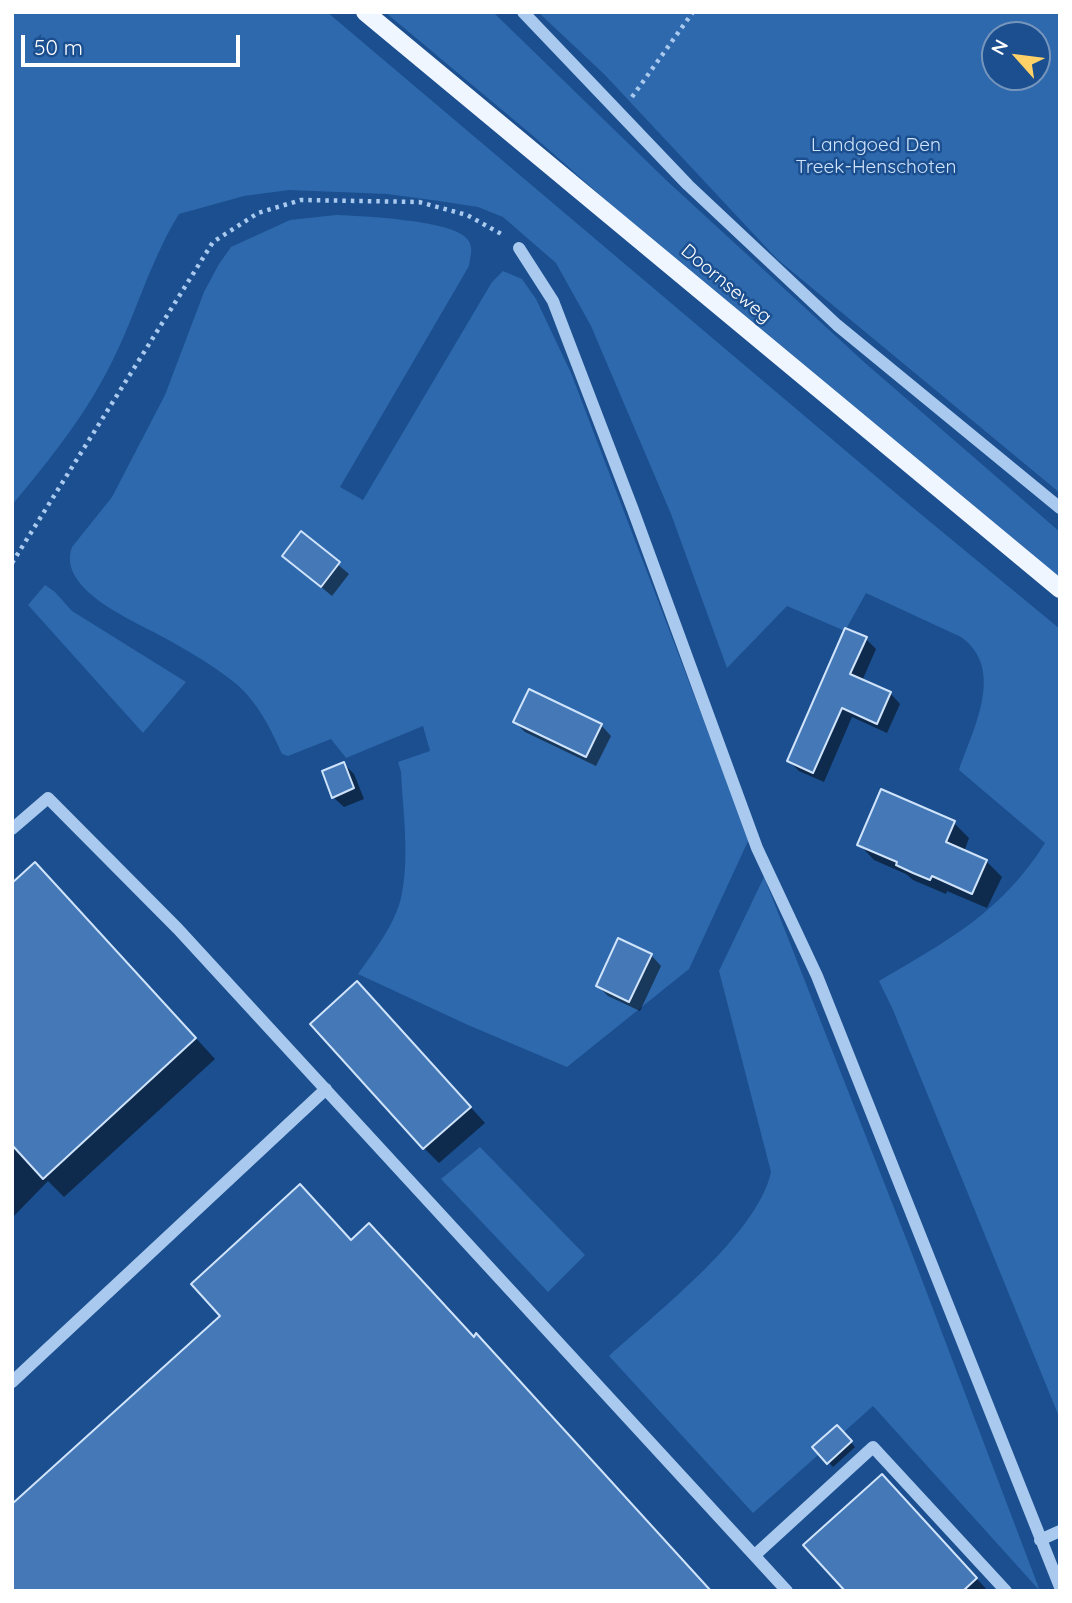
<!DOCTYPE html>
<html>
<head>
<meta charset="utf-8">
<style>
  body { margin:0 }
  #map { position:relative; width:1072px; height:1603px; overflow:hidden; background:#1b4f8f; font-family:Quicksand,sans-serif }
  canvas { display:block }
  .frame { position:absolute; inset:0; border:14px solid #fff; pointer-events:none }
  .north { position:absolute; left:981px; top:21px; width:70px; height:70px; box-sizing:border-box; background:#1b4f8f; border:2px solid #7695bc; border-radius:50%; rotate:298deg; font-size:19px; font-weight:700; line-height:28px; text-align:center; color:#fff }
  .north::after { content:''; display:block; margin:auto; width:24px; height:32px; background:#ffd166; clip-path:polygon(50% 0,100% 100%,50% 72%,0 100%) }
  .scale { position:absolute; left:21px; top:35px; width:219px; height:32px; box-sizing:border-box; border:4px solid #fff; border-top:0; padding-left:9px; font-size:21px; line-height:24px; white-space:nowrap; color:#fff; -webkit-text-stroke:5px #1b4f8f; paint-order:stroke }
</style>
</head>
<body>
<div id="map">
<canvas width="1072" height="1603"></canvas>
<div class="frame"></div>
<div class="north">N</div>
<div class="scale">50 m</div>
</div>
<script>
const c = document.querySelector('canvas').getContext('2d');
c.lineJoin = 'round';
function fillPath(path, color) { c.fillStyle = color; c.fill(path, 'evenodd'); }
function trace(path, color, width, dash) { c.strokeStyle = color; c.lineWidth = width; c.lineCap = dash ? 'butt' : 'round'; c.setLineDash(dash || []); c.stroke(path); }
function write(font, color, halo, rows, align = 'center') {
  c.font = font + ' Quicksand,sans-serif'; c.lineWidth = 5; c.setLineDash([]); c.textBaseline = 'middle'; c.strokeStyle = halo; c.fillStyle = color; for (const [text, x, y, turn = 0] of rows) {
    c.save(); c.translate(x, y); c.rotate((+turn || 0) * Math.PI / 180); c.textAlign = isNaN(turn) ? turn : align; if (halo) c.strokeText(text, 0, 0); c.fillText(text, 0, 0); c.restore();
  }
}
const green = new Path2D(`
  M12,12h315l584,494 149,123v790l-167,-409 -14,-29c69,-41 122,-68 166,-138l-86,-73c14,-41 47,-101 2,-133l-95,-44 -21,38 -58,-25 -60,62 -56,-154 -80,-188 -35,-63 -53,-46 -25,-10 -39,-6 -52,-7 -98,-4 -45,6 -65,18c-32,52 -46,112 -76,165 -25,46 -58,86 -91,126z
  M385,12h108l173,168 198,182 196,170v50l-418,-350 -110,-97z
  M538,12h522v481l-283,-234 -173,-185zM995,35h42v42h-42z
  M336,215c24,1 120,5 132,25 6,8 2,17 1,26l-129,221 23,13 129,-218 11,-11 19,8 14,20 35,74 178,466 -60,130 -122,98 -99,-42 -110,-51c15,-21 37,-50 43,-76 9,-40 2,-85 0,-126l-3,-10 32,-11 -7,-25 -77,32 -15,-19 -43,17 -6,-2c-11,-25 -25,-53 -47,-71 -22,-18 -47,-32 -72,-46 -28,-16 -107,-47 -91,-90l40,-50 53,-102 39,-103 15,-28 12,-17 59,-27z
  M45,585l10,7 17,19 114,71 -43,51 -115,-128z
  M764,877l147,374 129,340 -167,-185 -120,107 -144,-157c47,-43 149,-122 162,-184l-52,-201z
  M480,1147l105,108 -37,37 -107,-113z`);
const shadow = new Path2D(`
  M302,534l47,40 -17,22 -48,-40z
  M866,639l10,10 -14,32 28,12 10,11 -13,29 -35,-16 -28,65 -25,-11 -10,-10z
  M515,722l86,3 10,11 -15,30 -71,-34z
  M344,764l10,10 10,25 -20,8 -11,-10z
  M954,823l15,15 -5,14 22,9 16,16 -15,31 -40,-17 -1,3 -33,-14 -7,-6 -32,-14 -15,-16z
  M55,884l160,175 -151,138 -16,-16 -36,37v-332z
  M651,955l10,11 -21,45 -32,-15 -10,-10z
  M372,999l113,124 -46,40 -15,-15z
  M837,1427l18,20 -22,20 -19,-20z
  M902,1496l86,95h-141z`);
const building = new Path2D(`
  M301,531l39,31 -19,25 -39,-31z
  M845,628l22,9 -17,37 41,18 -14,32 -35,-16 -29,65 -26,-12z
  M529,689l73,35 -16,33 -73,-35z
  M344,762l10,26 -22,10 -10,-27z
  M881,789l74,32 -9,21 41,18 -15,34 -40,-18 -2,4 -17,-7 -17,-8 1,-3 -40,-17z
  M35,862l161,176 -153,141 -31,-34v-262z
  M618,938l34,16 -23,48 -33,-16z
  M357,981l114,126 -48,42 -113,-125z
  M300,1184l51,56 18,-17 105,114 2,-4 235,258h-699v-87l208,-188 -29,-32z
  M837,1425l15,16 -25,23 -15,-17z
  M882,1474l95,104 -14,13h-118l-42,-46z`);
const path = new Path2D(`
  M632,97l61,-85
  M12,563l201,-321 45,-29 43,-13 118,2 48,13 38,21`);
const minor = new Path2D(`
  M523,12l165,173 149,140 223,183
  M519,248l34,53 80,209 124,338 60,128 243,611
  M12,829l36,-31 130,131 609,662
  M12,1382l314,-293
  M1040,1540l20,-9
  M755,1555l118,-108 133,144`);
const major = new Path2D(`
  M365,12l695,577`);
const parkNames = [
  ["Landgoed Den",876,145],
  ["Treek-Henschoten",876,167]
];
const streetNames = [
  ["Doornseweg",726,284,40]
];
fillPath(green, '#2e69ad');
fillPath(shadow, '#0007');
fillPath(building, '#4478b7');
trace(building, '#cfe3fa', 2);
trace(path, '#a9c9ee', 4.5, [3.5, 5]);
trace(minor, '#a9c9ee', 12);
trace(major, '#f0f6ff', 18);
write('19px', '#cfe3fa', '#1b4f8f', parkNames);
write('19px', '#fff', '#1b4f8f', streetNames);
</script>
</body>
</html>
